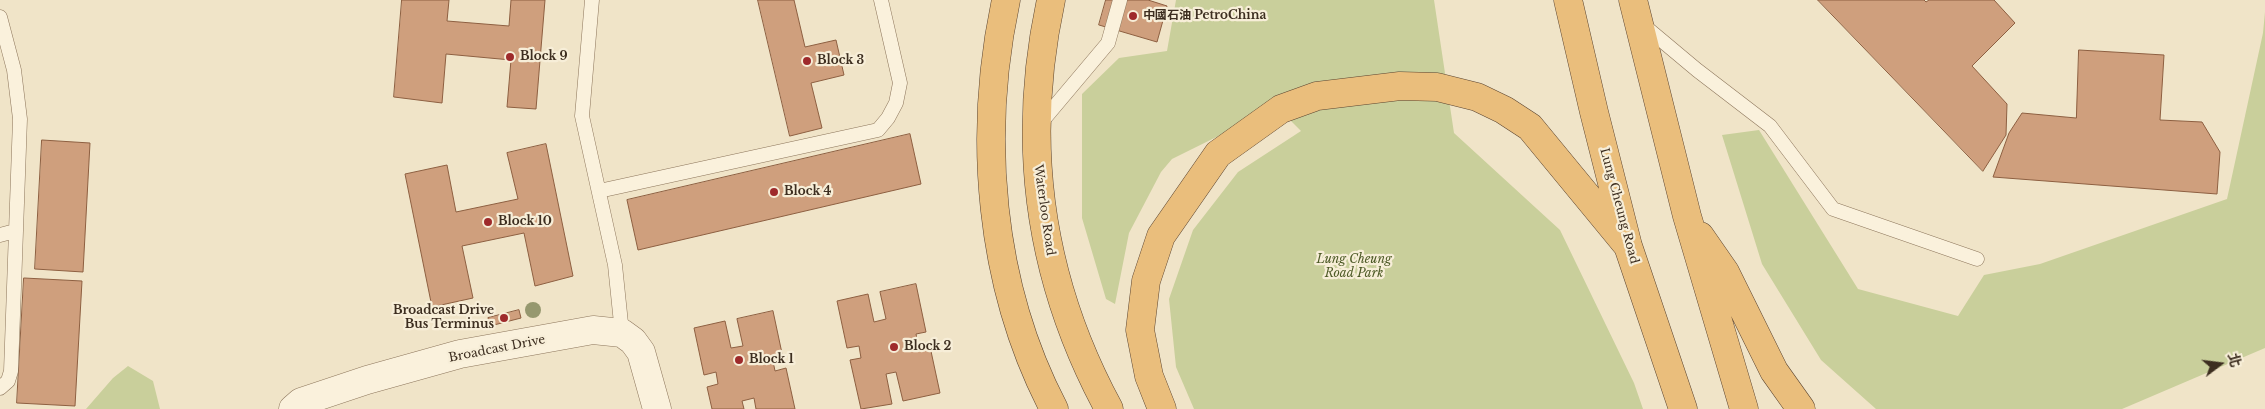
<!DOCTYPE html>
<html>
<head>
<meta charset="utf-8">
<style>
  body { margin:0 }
  #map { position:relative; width:2265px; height:409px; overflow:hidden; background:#f0e4c8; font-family:"Libre Baskerville","Noto Sans TC",serif }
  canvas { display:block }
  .north { position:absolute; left:2195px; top:339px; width:50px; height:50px; -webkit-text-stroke:4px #f7eed8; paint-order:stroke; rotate:75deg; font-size:14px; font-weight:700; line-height:20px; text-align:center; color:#3d2e20 }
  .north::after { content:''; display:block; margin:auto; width:18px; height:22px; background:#3d2e20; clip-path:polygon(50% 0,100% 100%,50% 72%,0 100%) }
</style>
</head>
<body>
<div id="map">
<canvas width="2265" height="409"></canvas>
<div class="north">北</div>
</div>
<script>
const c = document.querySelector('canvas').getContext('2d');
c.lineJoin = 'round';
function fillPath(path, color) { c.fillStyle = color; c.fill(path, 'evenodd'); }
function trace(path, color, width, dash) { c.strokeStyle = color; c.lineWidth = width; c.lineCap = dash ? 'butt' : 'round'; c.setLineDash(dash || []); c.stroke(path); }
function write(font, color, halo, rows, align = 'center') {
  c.font = font + ' "Libre Baskerville","Noto Sans TC",serif'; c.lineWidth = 4.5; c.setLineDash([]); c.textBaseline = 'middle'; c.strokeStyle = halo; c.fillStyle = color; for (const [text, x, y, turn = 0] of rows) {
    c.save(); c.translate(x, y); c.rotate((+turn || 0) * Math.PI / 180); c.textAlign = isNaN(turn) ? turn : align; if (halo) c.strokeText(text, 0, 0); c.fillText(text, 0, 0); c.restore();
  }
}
const green = new Path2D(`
  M1176,0h258l20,133 106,97 74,153 9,26h-449l-18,-42 -7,-68 24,-69 45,-58 63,-41 -24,-24 -105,52 -11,13 -32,61 -14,71 -9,-5 -24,-81v-124l37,-36 48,-7z
  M2265,12v336l-143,61h-246l-55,-49 -59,-96 -40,-129 37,-5 99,159 100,27 26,-41 56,-11 187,-65 36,-166z
  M128,366l25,15 7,28h-74l27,-31z`);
const building = new Path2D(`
  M402,0h47l-2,21 62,5 2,-26h34l-9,109 -29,-2 4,-47 -65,-6 -4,49 -48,-6z
  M758,0h36l11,47 31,-7 8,35 -33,8 11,45 -32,8z
  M1106,0h42l19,6 -10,36 -58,-17z
  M1818,0h106l2,2 3,-2h65l21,23 -43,43 35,38 -1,31 -23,36z
  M2079,50l85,5 -4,65 42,2 18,30 -3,42 -224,-17 16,-44 13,-20 54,5z
  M910,134l11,50 -283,66 -11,-50z
  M42,140l48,3 -7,129 -48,-3z
  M546,144l27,132 -38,10 -11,-53 -62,13 11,52 -41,9 -27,-133 42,-9 9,47 62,-13 -11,-46z
  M24,278l58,3 -7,125 -58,-3z
  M916,284l10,48 -10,2 2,10 11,-2 11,51 -37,8 -7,-29 -10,2 6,30 -31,5 -11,-49 11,-2 -2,-12 -12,2 -10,-47 31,-7 6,28 12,-3 -6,-27z
  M519,310l2,8 -31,8 -2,-8z
  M773,311l10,47 -10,3 2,10 11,-3 9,41h-39l-2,-11 -12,3 2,8h-32l-5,-22 11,-3 -2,-12 -12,3 -10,-47 31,-7 6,27 12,-2 -6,-27z`);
const service = new Path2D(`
  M592,0l-10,116 33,149 7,68
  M0,17l14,53 6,49 -9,252 -3,10 -8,7
  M1642,24l55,46 73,56 63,83 144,50
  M1039,125l69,-82 12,-43
  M599,191l279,-61 10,-12 8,-15 4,-20 -19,-83
  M0,235l15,-4`);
const tertiary = new Path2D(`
  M293,409l8,-7 66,-22 93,-26 133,-24 29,3 11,8 8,11 16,57`);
const trunk = new Path2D(`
  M1006,0c-29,135 -17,285 48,409
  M1051,0c-31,143 -12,280 58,409
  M1568,0l26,112 34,134 55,163
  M1633,0l54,216 57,193
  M1700,236l25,36 49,99 27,38
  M1162,409l-13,-33 -9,-46 6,-49 15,-45 57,-82 63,-45 36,-13 83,-10 37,1 40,10 27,13 26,17 98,119`);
const trees = [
  [533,310]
];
const markers = [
  [1133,16,5,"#9e2a2b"],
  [510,57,5,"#9e2a2b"],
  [807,61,5,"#9e2a2b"],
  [774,192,5,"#9e2a2b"],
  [488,222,5,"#9e2a2b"],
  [504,318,5,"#9e2a2b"],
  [894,347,5,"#9e2a2b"],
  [739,360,5,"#9e2a2b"]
];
const poiNames = [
  ["中國石油 PetroChina",1143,16],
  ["Block 9",520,57],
  ["Block 3",817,61],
  ["Block 4",784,192],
  ["Block 10",498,222],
  ["Broadcast Drive",494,311,"right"],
  ["Bus Terminus",494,325,"right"],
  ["Block 2",904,347],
  ["Block 1",749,360]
];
const streetNames = [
  ["Lung Cheung Road",1619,206,75],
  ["Waterloo Road",1044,210,82],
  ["Broadcast Drive",497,349,-11]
];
const parkNames = [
  ["Lung Cheung",1354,260],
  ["Road Park",1354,274]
];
fillPath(green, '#c9cf9b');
fillPath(building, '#cf9f7d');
trace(building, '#8d5f41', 1);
trace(service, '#8d765c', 15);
trace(tertiary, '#8d765c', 29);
trace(trunk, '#5b4430', 29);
trace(service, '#faf1dc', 14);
trace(tertiary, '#faf1dc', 28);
trace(trunk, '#eabe7c', 28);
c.fillStyle = '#96986f';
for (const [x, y] of trees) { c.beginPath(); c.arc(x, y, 8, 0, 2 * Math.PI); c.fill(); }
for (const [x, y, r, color] of markers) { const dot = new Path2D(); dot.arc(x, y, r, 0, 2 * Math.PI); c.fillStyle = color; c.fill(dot); trace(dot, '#f7eed8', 2); }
write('bold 12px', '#3d2e20', '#f7eed8', poiNames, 'left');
write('12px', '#3d2e20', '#f7eed8', streetNames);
write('italic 12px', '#4d5a26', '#f7eed8', parkNames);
</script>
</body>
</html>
